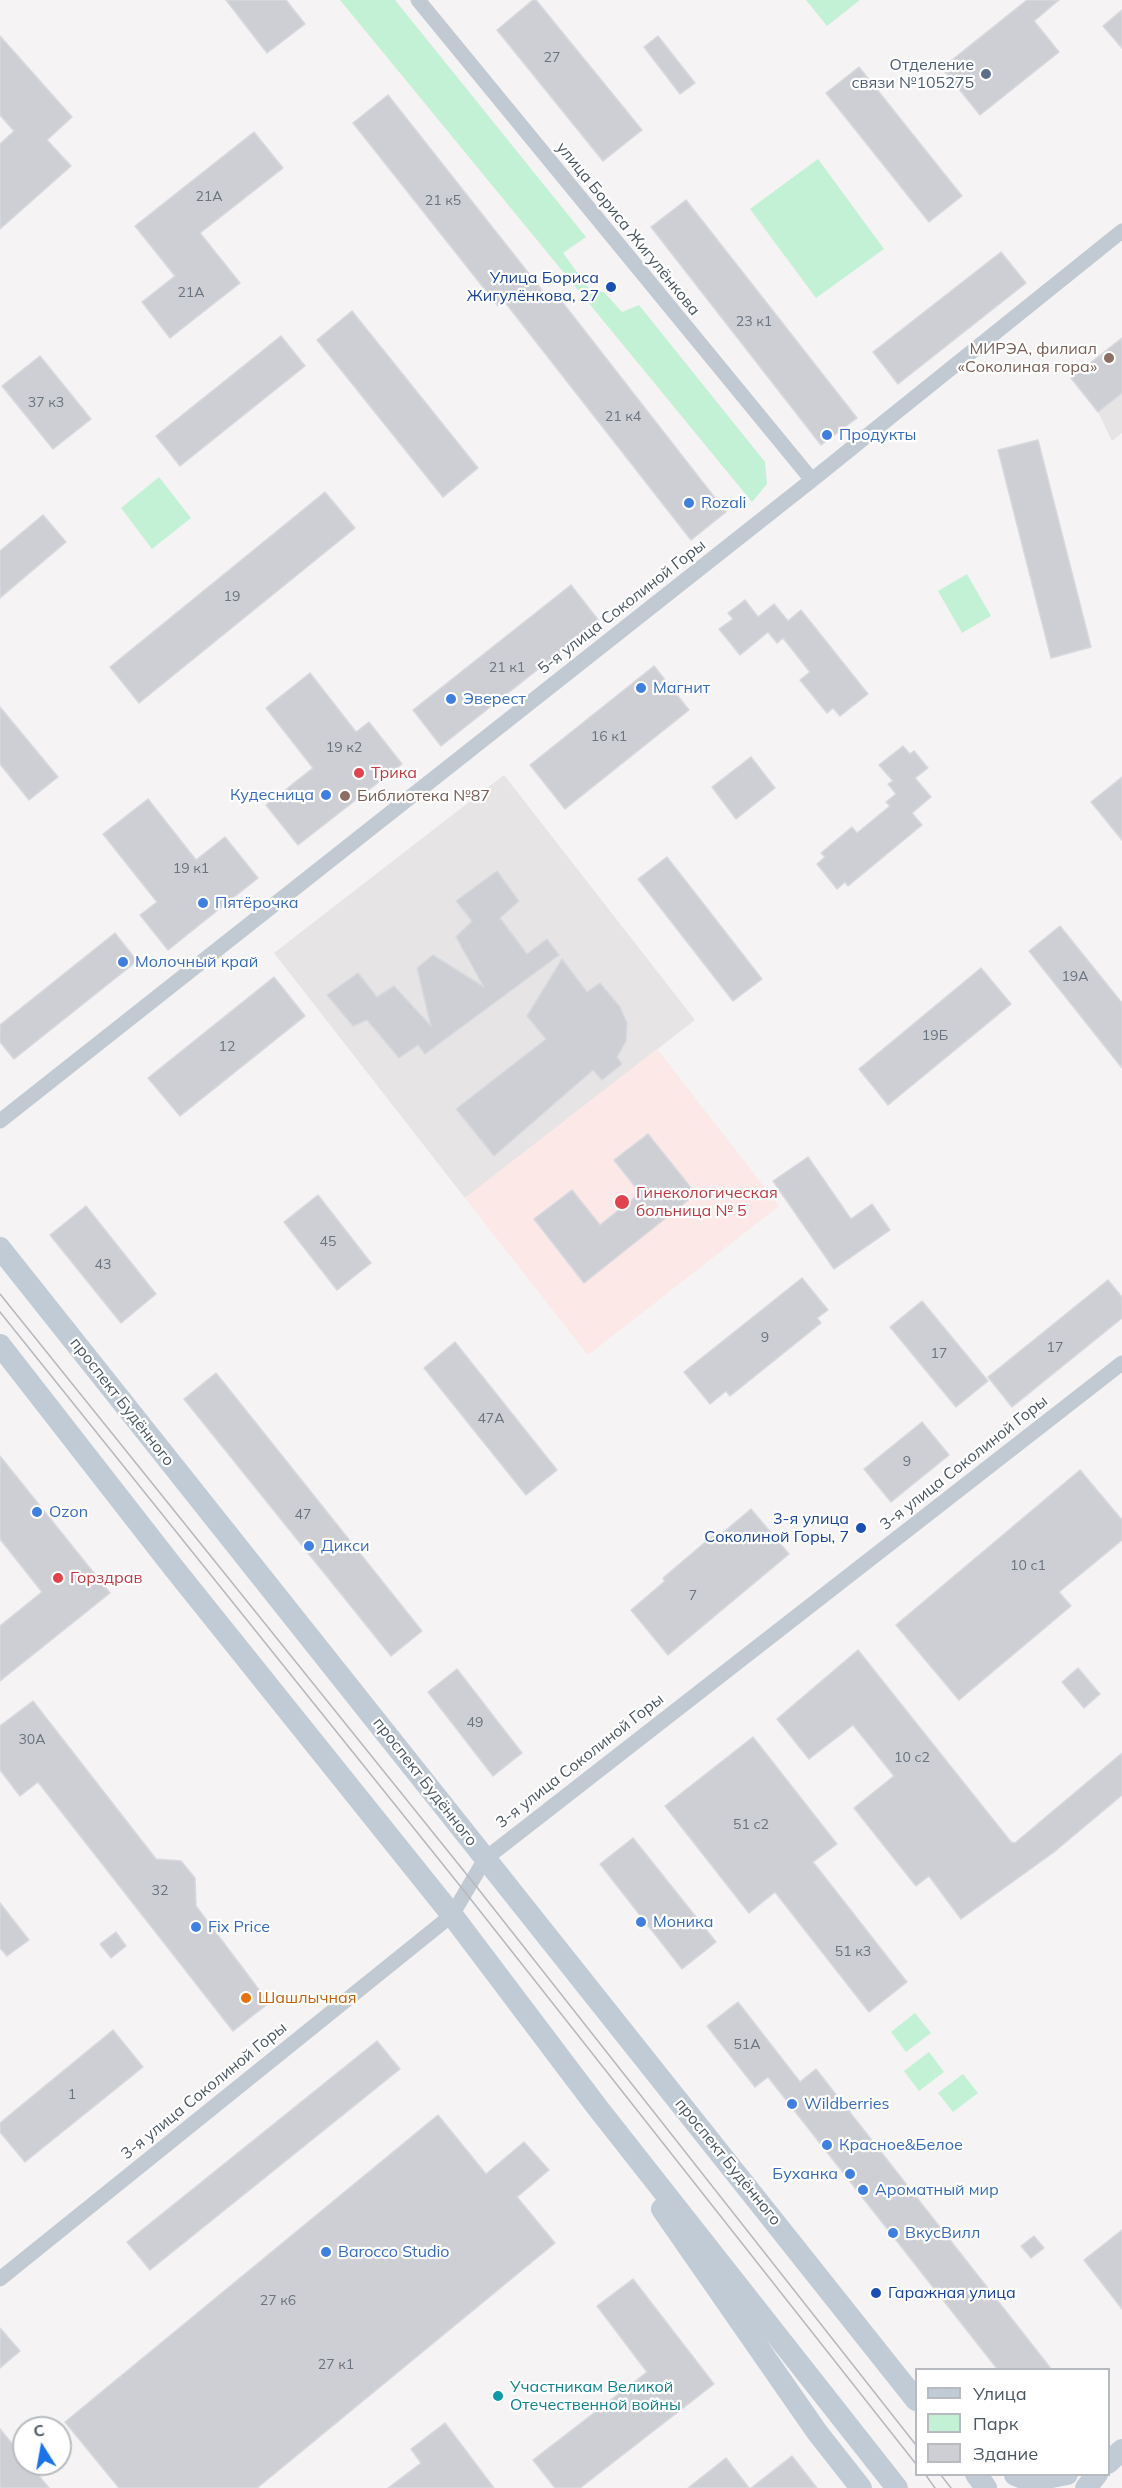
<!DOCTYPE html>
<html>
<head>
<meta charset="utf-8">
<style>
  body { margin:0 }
  #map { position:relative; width:1122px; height:2488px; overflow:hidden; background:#f5f3f3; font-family:Mulish,sans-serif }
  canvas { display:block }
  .legend { position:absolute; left:915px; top:2368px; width:195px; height:108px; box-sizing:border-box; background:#fff; border:2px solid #b7bbc0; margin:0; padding:8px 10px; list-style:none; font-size:18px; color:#4a5661 }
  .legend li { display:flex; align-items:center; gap:12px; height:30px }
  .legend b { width:30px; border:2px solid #b7bbc0 }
  .north { position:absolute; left:12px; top:2416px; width:60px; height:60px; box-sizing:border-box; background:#fff; border:2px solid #b7bbc0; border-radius:50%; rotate:349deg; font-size:16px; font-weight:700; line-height:24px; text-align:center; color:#4a5661 }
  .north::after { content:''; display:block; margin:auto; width:21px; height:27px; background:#1a73e8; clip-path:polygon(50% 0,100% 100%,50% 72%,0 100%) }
</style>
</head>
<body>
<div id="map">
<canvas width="1122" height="2488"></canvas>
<ul class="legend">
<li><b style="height:8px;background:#c1cbd6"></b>Улица</li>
<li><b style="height:16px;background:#c3f1d5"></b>Парк</li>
<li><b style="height:16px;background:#cdcfd5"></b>Здание</li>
</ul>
<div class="north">С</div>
</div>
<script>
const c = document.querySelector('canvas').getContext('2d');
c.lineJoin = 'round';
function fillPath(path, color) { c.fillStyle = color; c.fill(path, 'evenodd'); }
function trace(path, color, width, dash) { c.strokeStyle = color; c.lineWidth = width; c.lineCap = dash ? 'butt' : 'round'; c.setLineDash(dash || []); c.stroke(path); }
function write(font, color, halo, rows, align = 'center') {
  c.font = font + ' Mulish,sans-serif'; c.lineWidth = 4.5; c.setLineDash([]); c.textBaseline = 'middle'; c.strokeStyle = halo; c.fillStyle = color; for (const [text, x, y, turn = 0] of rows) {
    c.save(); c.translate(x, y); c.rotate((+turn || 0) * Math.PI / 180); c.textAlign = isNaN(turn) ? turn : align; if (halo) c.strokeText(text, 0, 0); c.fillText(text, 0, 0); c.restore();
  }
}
const education = new Path2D(`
  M1122,338v95l-10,8 -14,-29 -27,-34z
  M504,775l191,245 -230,178 -191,-245z`);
const medical = new Path2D(`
  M657,1049l122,157 -191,149 -123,-157z`);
const green = new Path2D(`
  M340,0h55l191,237 -23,16 27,37 14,2 18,20 17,-7 126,157 2,22 -15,18z
  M806,0h54l-33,26z
  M818,159l66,90 -68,49 -66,-89z
  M159,477l32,41 -39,31 -31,-41z
  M967,574l24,42 -29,17 -24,-42z
  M915,2013l16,20 -25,19 -15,-20z
  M929,2052l15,20 -25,19 -15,-20z
  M963,2074l15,19 -25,19 -15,-19z`);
const building = new Path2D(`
  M226,0h60l19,24 -38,29z
  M533,0h3l106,130 -39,31 -106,-131z
  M1027,0h32l-25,21 25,31 -79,63 -38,-47z
  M1122,10v38l-19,-22z
  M0,36l72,81 -25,23 24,26 -71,63v-85l14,-13 -14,-16z
  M658,36l37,47 -15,11 -36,-47z
  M859,67l103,129 -33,26 -103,-129z
  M388,95l161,204 7,-5 170,218 -35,28 -187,-239 -6,5 -145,-183z
  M254,132l29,36 -83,65 40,50 -70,55 -28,-36 33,-26 -40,-50z
  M686,200l171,218 -36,27 -170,-218z
  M1001,252l25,31 -128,101 -25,-32z
  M352,311l126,157 -35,29 -126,-157z
  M281,336l24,30 -125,100 -24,-30z
  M1122,338v55l-24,19 -27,-34z
  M40,356l51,63 -38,30 -51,-63z
  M1038,440l53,207 -40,11 -53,-208z
  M325,492l30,36 -216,175 -29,-36z
  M43,515l23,27 -66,56v-47z
  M571,585l28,36 -158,125 -28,-36z
  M745,600l13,17 16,-13 14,17 13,-11 67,84 -28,22 -7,-8 -6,5 -27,-33 10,-8 -27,-34 -6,5 -9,-11 -28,23 -21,-26 14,-10 -5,-6z
  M654,666l35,44 -124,99 -35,-44z
  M310,673l46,59 13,-10 33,42 -104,81 -32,-40 47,-37 -47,-60z
  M0,707l58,70 -29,23 -29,-36z
  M903,746l7,8 4,-3 14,17 -13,10 16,19 -19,16 10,12 -74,61 -3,-4 -8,7 -20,-25 8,-7 -4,-4 31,-26 5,6 33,-27 -4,-4 10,-8 -8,-10 5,-3 -14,-16z
  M751,757l24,31 -39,31 -24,-32z
  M1122,777v63l-31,-38z
  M148,799l48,61 29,-23 33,41 -90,72 -28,-35 17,-13 -54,-68z
  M667,857l95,122 -29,22 -95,-122z
  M497,871l22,30 -19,17 27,36 20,-15 12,16 -134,99 -7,-9 -19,13 -32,-38 -14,6 -26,-31 31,-22 19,24 17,-11 37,40 -14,-58 16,-13 51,32 -28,-50 16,-16 -16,-20z
  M1060,926l62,77v65l-93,-117z
  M115,933l22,28 -123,98 -14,-17v-17z
  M562,959l25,33 13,-9 20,24 7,16 -1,18 -9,16 5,7 -20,16 -9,-10 -99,86 -38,-47 90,-70 -19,-23z
  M981,968l30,36 -123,101 -29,-36z
  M274,977l31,39 -125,100 -32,-38z
  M648,1134l48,60 -112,89 -50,-64 38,-29 28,35 40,-32 -26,-33z
  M808,1157l43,62 21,-15 18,26 -56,39 -61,-88z
  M318,1195l53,68 -34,27 -53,-68z
  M86,1206l70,88 -35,29 -71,-88z
  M802,1278l26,32 -11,8 4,5 -91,73 -4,-5 -16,13 -26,-32z
  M1108,1280l14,17v21l-110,89 -24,-30z
  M922,1301l66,80 -32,26 -66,-80z
  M455,1342l102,128 -31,25 -102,-127z
  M216,1373l206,258 -31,25 -207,-257z
  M922,1422l27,33 -58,47 -27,-33z
  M0,1456l110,137 -110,88v-55l42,-34 -42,-53z
  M1080,1470l42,50v20l-63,52 12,14 -112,94 -63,-75z
  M751,1509l38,45 -121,101 -37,-45 34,-29 -2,-3 53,-45 3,3z
  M858,1650l153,192 4,1 107,-90v42l-68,57 -93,67 -32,-43 -13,10 -62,-78 40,-32 -41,-51 -44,34 -32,-40z
  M1078,1668l22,26 -16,14 -22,-26z
  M457,1669l65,84 -29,23 -65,-84z
  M33,1701l123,158 25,2 14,17 1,28 73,97 -36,28 -195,-249 -18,14 -20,-26v-44z
  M753,1737l84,107 -24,18 94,120 -38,30 -94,-120 -26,21 -84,-107z
  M633,1838l83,104 -34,27 -82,-105z
  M0,1903l29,37 -22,16 -7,-8z
  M116,1932l10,14 -15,12 -11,-14z
  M738,2002l62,80 16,-13 236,301h-54l-230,-293 -13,10 -48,-61z
  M113,2030l30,37 -118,95 -25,-30v-9z
  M377,2041l23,28 -250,201 -23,-28z
  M438,2115l48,59 38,-32 25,28 -32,27 38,46 -298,245h-138l-54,-66z
  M1122,2230v79l-38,-49z
  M1034,2236l10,12 -13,10 -10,-12z
  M633,2279l81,105 -134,104h-25l-22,-28 114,-88 -50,-66z
  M0,2328l20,23 -20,17z
  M445,2423l49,65h-106l33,-25 -10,-14z
  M0,2429l24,29v6h5l20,24h-49z
  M792,2456l25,32h-66z
  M726,2458l23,30h-61z`);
const street = new Path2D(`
  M418,0l394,480
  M0,1121l812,-641 310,-249
  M0,2279l452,-364 33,-56 637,-496`);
const secondary = new Path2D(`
  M0,1248l916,1152
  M0,1345l173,222 279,348 145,192 300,381
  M662,2209l155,223 44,56
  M1108,2463l14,-13
  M976,2474l10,14
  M1015,2475l16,6 36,-7
  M1086,2488l11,-14`);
const tram = new Path2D(`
  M0,1294l472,587 444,564
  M0,1312l465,580 451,572
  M925,2474l10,14
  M940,2474l11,14`);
const markers = [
  [986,74,6,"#5c6f8a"],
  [611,287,6,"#1a4fb4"],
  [1109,358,6,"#8d6e63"],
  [827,435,6,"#3f7fe0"],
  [689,503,6,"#3f7fe0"],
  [641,688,6,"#3f7fe0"],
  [451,699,6,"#3f7fe0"],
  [359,773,6,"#e0444e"],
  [326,795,6,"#3f7fe0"],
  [345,796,6,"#8d6e63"],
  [203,903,6,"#3f7fe0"],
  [123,962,6,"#3f7fe0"],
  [622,1202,8,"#e0444e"],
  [37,1512,6,"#3f7fe0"],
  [861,1528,6,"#1a4fb4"],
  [309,1546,6,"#3f7fe0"],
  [58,1578,6,"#e0444e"],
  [641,1922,6,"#3f7fe0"],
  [196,1927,6,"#3f7fe0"],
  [246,1998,6,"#e8710a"],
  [792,2104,6,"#3f7fe0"],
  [827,2145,6,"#3f7fe0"],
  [850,2174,6,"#3f7fe0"],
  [863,2190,6,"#3f7fe0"],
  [893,2233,6,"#3f7fe0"],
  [326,2252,6,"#3f7fe0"],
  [876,2293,6,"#1a4fb4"],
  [498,2396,6,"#0f9aa8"]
];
const numberNames = [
  ["27",552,58],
  ["21А",209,197],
  ["21 к5",443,201],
  ["21А",191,293],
  ["23 к1",754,322],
  ["37 к3",46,403],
  ["21 к4",623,417],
  ["19",232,597],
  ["21 к1",507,668],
  ["16 к1",609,737],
  ["19 к2",344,748],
  ["19 к1",191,869],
  ["19А",1075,977],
  ["19Б",935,1036],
  ["12",227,1047],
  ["45",328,1242],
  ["43",103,1265],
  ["9",765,1338],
  ["17",1055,1348],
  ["17",939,1354],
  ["47А",491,1419],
  ["9",907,1462],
  ["47",303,1515],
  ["10 с1",1028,1566],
  ["7",693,1596],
  ["49",475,1723],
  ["30А",32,1740],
  ["10 c2",912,1758],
  ["51 с2",751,1825],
  ["32",160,1891],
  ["51 к3",853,1952],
  ["51А",747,2045],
  ["1",72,2095],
  ["27 к6",278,2301],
  ["27 к1",336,2365]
];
const serviceNames = [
  ["Отделение",974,65],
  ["связи №105275",974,83]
];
const streetNames = [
  ["улица Бориса Жигулёнкова",628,229,51],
  ["5-я улица Соколиной Горы",622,607,-38],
  ["проспект Будённого",122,1402,52],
  ["3-я улица Соколиной Горы",964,1463,-38],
  ["3-я улица Соколиной Горы",580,1761,-38],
  ["проспект Будённого",425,1782,52],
  ["3-я улица Соколиной Горы",204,2091,-39],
  ["проспект Будённого",728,2162,51]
];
const transitNames = [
  ["Улица Бориса",599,278],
  ["Жигулёнкова, 27",599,296],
  ["3-я улица",849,1519],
  ["Соколиной Горы, 7",849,1537],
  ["Гаражная улица",888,2293,"left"]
];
const educationNames = [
  ["МИРЭА, филиал",1097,349],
  ["«Соколиная гора»",1097,367],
  ["Библиотека №87",357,796,"left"]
];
const shopNames = [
  ["Продукты",839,435],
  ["Rozali",701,503],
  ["Магнит",653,688],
  ["Эверест",463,699],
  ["Кудесница",314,795,"right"],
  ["Пятёрочка",215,903],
  ["Молочный край",135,962],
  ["Ozon",49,1512],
  ["Дикси",321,1546],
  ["Моника",653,1922],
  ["Fix Price",208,1927],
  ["Wildberries",804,2104],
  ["Красное&Белое",839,2145],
  ["Буханка",838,2174,"right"],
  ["Ароматный мир",875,2190],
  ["ВкусВилл",905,2233],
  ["Barocco Studio",338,2252]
];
const healthNames = [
  ["Трика",371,773],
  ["Гинекологическая",636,1193],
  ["больница № 5",636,1211],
  ["Горздрав",70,1578]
];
const foodNames = [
  ["Шашлычная",258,1998]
];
const cultureNames = [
  ["Участникам Великой",510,2387],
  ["Отечественной войны",510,2405]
];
fillPath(education, '#e6e4e5');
fillPath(medical, '#fce8e6');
fillPath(green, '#c3f1d5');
fillPath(building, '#cdcfd5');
trace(building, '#d7d9de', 1.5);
trace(street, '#c1cad2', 15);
trace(secondary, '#c1cbd6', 22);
trace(tram, '#b5b8bd', 1.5);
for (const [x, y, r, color] of markers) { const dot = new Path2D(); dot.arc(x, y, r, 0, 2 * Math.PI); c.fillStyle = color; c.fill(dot); trace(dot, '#fff', 2); }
write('14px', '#6b747e', null, numberNames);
write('16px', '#4e5e75', '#fff', serviceNames, 'right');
write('16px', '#4a5661', '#fff', streetNames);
write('16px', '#164399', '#fff', transitNames, 'right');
write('16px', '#785e54', '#fff', educationNames, 'right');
write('16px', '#366cbe', '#fff', shopNames, 'left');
write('16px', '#be3a42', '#fff', healthNames, 'left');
write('16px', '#c56008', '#fff', foodNames, 'left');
write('16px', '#0d838f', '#fff', cultureNames, 'left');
</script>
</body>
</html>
